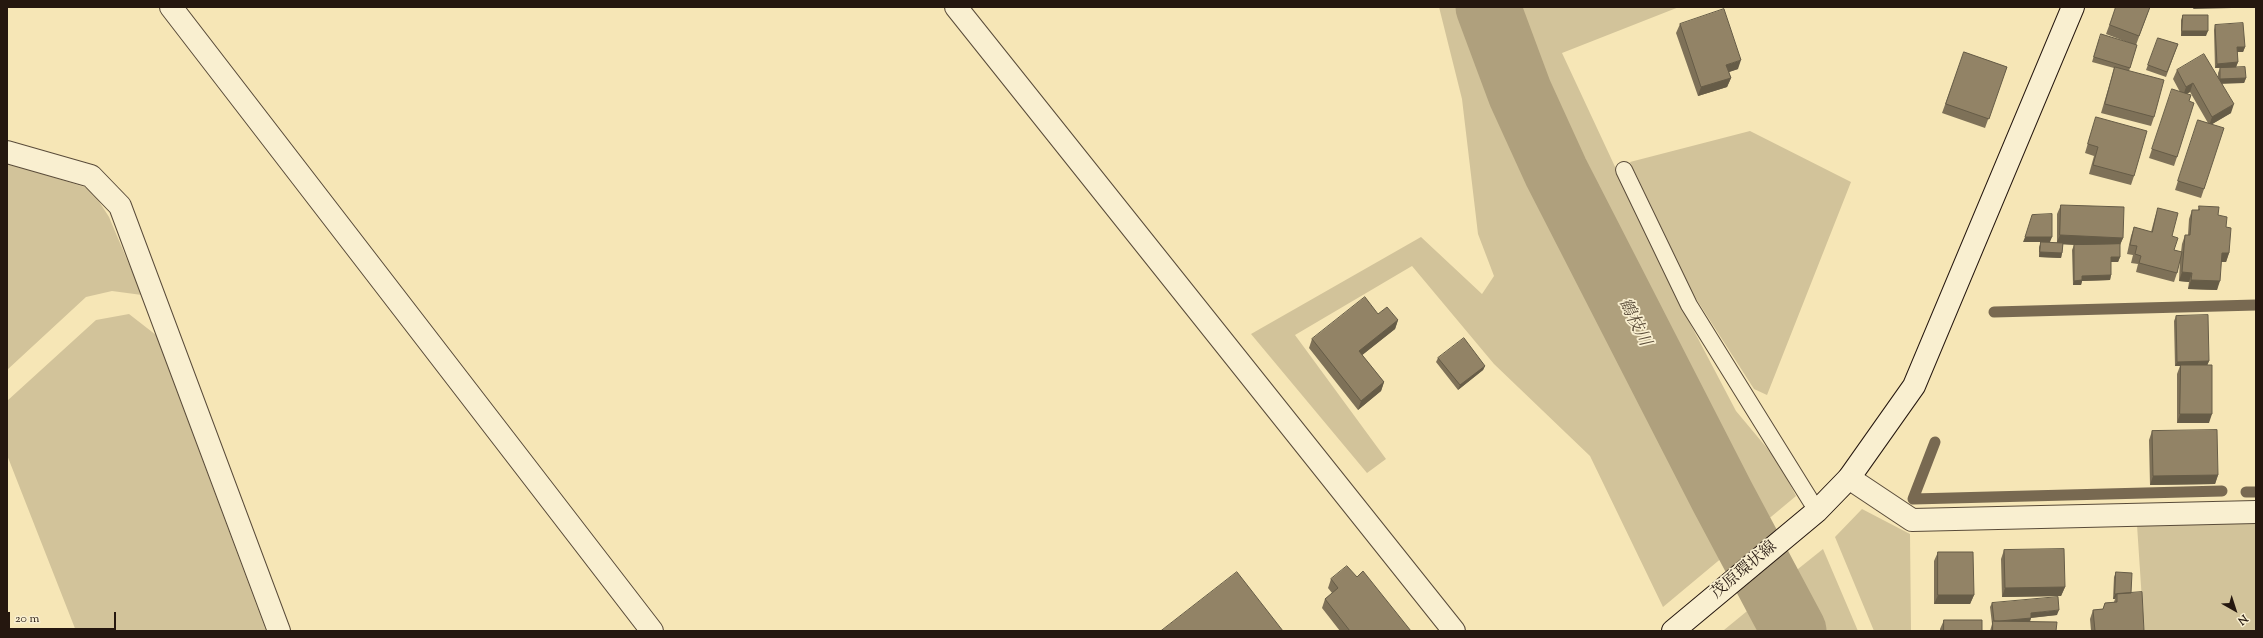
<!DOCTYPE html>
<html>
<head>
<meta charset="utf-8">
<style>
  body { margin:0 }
  #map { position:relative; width:2263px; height:638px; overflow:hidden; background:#f6e6b6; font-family:"Sorts Mill Goudy",serif }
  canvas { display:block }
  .frame { position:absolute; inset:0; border:8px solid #25170f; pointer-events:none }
  .north { position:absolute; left:2215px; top:590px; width:40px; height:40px; -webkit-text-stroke:3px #f9efd0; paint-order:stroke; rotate:141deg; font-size:11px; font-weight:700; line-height:16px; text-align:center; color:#25170f }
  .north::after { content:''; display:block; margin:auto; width:14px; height:18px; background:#25170f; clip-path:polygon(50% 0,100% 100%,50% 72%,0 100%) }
  .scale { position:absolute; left:8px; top:612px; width:108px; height:18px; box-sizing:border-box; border:2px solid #25170f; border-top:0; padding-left:5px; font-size:12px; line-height:14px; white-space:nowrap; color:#25170f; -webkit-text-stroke:3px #f9efd0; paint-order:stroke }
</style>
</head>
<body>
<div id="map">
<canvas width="2263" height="638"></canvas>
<div class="frame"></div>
<div class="north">N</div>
<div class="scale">20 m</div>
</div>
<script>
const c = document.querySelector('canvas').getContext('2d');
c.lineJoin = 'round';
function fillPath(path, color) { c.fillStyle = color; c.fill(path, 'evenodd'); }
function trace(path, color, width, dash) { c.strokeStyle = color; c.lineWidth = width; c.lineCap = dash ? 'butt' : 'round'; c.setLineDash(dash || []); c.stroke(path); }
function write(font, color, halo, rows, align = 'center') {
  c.font = font + ' "Sorts Mill Goudy","Noto Serif JP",serif'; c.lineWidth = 3.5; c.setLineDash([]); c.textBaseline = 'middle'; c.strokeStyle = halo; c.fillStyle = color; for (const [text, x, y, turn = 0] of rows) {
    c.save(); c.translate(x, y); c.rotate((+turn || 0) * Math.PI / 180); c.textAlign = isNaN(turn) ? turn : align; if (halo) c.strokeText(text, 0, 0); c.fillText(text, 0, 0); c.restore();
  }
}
const green = new Path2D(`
  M1439,7h240l-117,46 110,236 64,122 41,49 19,36 -133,111 -73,-151 -96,-92 -82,-98 -117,69 91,124 -19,14 -116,-139 170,-97 61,57 12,-18 -16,-42 -16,-135z
  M1750,131l101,51 -84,213 -13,-6 -61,-95 -63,-132z
  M7,163l84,26 18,28 33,78 -30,-4 -26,6 -79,73z
  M129,314l27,21 110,296h-190l-69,-176v-54l89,-81z
  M1862,509l48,25 1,97h-37l-39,-94z
  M2256,523v108h-112l-7,-106z
  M1823,549l35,82h-51l-24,-50z
  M1763,598l17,33h-56v-1z`);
const stream = new Path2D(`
  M1994,312l262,-7
  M1935,442l-22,57 309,-8
  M2246,492h10`);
const river = new Path2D(`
  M1488,7l32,86 36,79 166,324 72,135`);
const service = new Path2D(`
  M1624,170l65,135 128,206`);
const minor = new Path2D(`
  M956,7l498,624
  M7,152l84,24 29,30 159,425
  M1849,478l63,42 344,-8`);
const tertiary = new Path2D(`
  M171,7l481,624`);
const secondary = new Path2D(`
  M1673,631l144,-120 32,-33 65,-92 159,-379`);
const wall = new Path2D(`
  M2116,7h34l-14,38h1l-8,26 25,46 -3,9 -50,-13 11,-37 2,-8 -22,-6 7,-23 33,5 -26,-10z
  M2183,15l23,21h-25v-16z
  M1680,24l58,45 -9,3 2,6 -4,9 -29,9 -22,-63z
  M2215,25l30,22 -2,5h-6l1,10 -2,5 10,11 -2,5h-22l9,30 -19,11 -8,65 -3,9 -26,-8 23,-70 10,3 -18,-31 -3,2 2,7 -12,56 -3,9 -25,-8 20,-60 11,-6 -7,-13 4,-9 41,8v-5l2,-5h-5l-1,-38z
  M2158,38l20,6 -12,33 -20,-7z
  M1964,52l43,15 -22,61 -43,-15z
  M2096,117l38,59 -3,9 -42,-11 5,-18 -9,-3 8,-27z
  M2061,205l62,33 -3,7v12l-2,5h-7v13l-1,5 -28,1 -1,4h-8l-1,-35 2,-5h3l-14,-1 -1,9 -1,5 -22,-1v-10l2,-5 16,1v-29z
  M2199,206l19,9 8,12 3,26 -3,9h-5l-4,28 -29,-1 1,-7 -10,-1 1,-22 -3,14 -3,9 -38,-10 2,-8 -7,-1 2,-8 -6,-1 4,-18 3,-9 17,5 4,-15 3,-9 14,28 2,14 7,2 1,-8 3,-9h3l1,-16 3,-9h6z
  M1378,314l20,6 -3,9 -33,26 22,27 -3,9 -23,19 -49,-62 3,-9z
  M2176,316l33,45 -2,4 2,58h-32v-49l3,-8h-5l-1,-45z
  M1438,358l47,8 -2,4 -25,20 -22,-28z
  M2152,431l66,44 -3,9 -65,1 -1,-45z
  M2004,550l61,37 -4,9 -59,1 -1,-38z
  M1938,552l36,43 -4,9h-36v-43z
  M2116,572l15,21 13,38h-53l-1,-12 3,-9 10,-1 2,-6 9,-1 1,-3h-2l1,-22z
  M1357,577l54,54h-71l-18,-23 3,-9 7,-6 -4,-5 3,-9z
  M1992,603l65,12 -26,3 -1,4 26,9h-66l2,-7 -2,-17z
  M1944,620l38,11h-42v-2z`);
const shadedWall = new Path2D(`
  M2194,7h39l-1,1 -39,1z
  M2182,31h26l-2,5h-25z
  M2237,47h8l-2,5h-8z
  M1741,60l-3,9 -15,5 3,-9z
  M2238,62l-2,5 -21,1 2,-4z
  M1731,78l-4,9 -29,9 3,-9z
  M2246,78l-2,5 -25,1 1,-5z
  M2193,83l-3,9 -7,4 3,-9z
  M2234,104l-3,9 -22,13 3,-9z
  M2060,235l63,3 -4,9 -63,-3z
  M2025,237h27l-2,5h-27z
  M2040,252l22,1 -1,5 -22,-1z
  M2222,253h7l-3,9h-8z
  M2111,257h9l-2,5h-9z
  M2182,272l10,1 -3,9 -10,-1z
  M2111,275l-1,5 -28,1 -1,4h-8l1,-4 8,-5z
  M2191,280l29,1 -3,9 -29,-1z
  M1398,320l-3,9 -39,31 3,-9z
  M2209,361l-2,5 -26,-1 -1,1h-5l2,-4z
  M1485,366l-2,4 -25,20 2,-5z
  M1384,382l-3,9 -23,19 3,-9z
  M2180,414h32l-3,9h-32z
  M2218,475l-3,9 -65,1 3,-9z
  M2065,587l-4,9 -59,1 3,-9z
  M2115,594h2l-2,5h-2z
  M1938,595h36l-4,9h-36z
  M2059,610l-2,5 -28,3 2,-5z
  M2031,618l-2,5 -35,-1z`);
const building = new Path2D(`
  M2116,7h34l-11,29 -29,-11z
  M1724,9l17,51 -15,5 5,13 -30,9 -21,-63z
  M2183,15h25v16h-26z
  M2243,23l2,24h-8l1,15 -21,2 -2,-39z
  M2101,34l36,11 -7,23 -36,-11z
  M2158,38l20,6 -11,28 -19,-7z
  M1964,52l43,15 -18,52 -43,-15z
  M2204,54l30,50 -22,13 -19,-34 -7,4 -9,-17z
  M2115,67l49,13 -10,37 -49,-13z
  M2245,67l1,11 -26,1v-11z
  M2172,89l19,6 -2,6 5,2 -17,54 -25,-8z
  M2096,117l51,14 -13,45 -41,-11 5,-18 -10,-3z
  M2198,120l26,8 -20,61 -26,-8z
  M2061,205l63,2 -1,31 -63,-3z
  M2199,206l20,1 -1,8 9,2 -1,10 5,1 -2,25h-7l-2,28 -29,-1 1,-7 -10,-1 3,-37h5l2,-25h7z
  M2158,208l20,5 -6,23 6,2 -4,12 8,2 -5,21 -38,-10 2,-7 -6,-2 2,-8 -7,-1 4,-18 18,5z
  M2052,214v23h-27l7,-22z
  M2041,242l22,1 -1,10 -22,-1z
  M2120,244v13h-9v18l-29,1v4l-8,1v-36z
  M1365,297l13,17 9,-7 11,13 -39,31 25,31 -23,19 -49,-62z
  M2208,315l1,46 -32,1 -1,-46z
  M1464,338l21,28 -25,19 -22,-27z
  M2181,365h31v49h-32z
  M2217,430l1,45 -65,1 -1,-45z
  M2064,549l1,38 -60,1 -1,-38z
  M1938,552h35l1,43h-36z
  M1347,566l10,11 6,-6 48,60h-61l-25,-32 13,-11 -7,-9z
  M1237,572l46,59h-122z
  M2116,572l16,1 -1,20 -16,1z
  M2142,592l2,39h-49l-2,-21 10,-1 2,-6 12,-1v-8z
  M2058,597l1,13 -28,3v5l-31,3h-6l-2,-18z
  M1944,620h38v11h-38z
  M1993,621l64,1 -1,9h-63z`);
const streetNames = [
  ["茂原環状線",1745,571,-40]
];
const waterNames = [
  ["鶴枝川",1633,323,63]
];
fillPath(green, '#d2c39a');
trace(stream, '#786951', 11);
trace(river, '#afa07d', 65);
trace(service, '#594b39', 18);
trace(minor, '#594b39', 24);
trace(tertiary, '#594b39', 24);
trace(secondary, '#25170f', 24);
trace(service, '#f9efd0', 16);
trace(minor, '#f9efd0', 22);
trace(tertiary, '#f9efd0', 22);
trace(secondary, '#f9efd0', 22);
fillPath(wall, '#7e7158');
fillPath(shadedWall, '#665c47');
fillPath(building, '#928366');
trace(building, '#665c47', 1);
write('16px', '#25170f', '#f9efd0', streetNames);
write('italic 17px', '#5c4e3b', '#f9efd0', waterNames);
</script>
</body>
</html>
